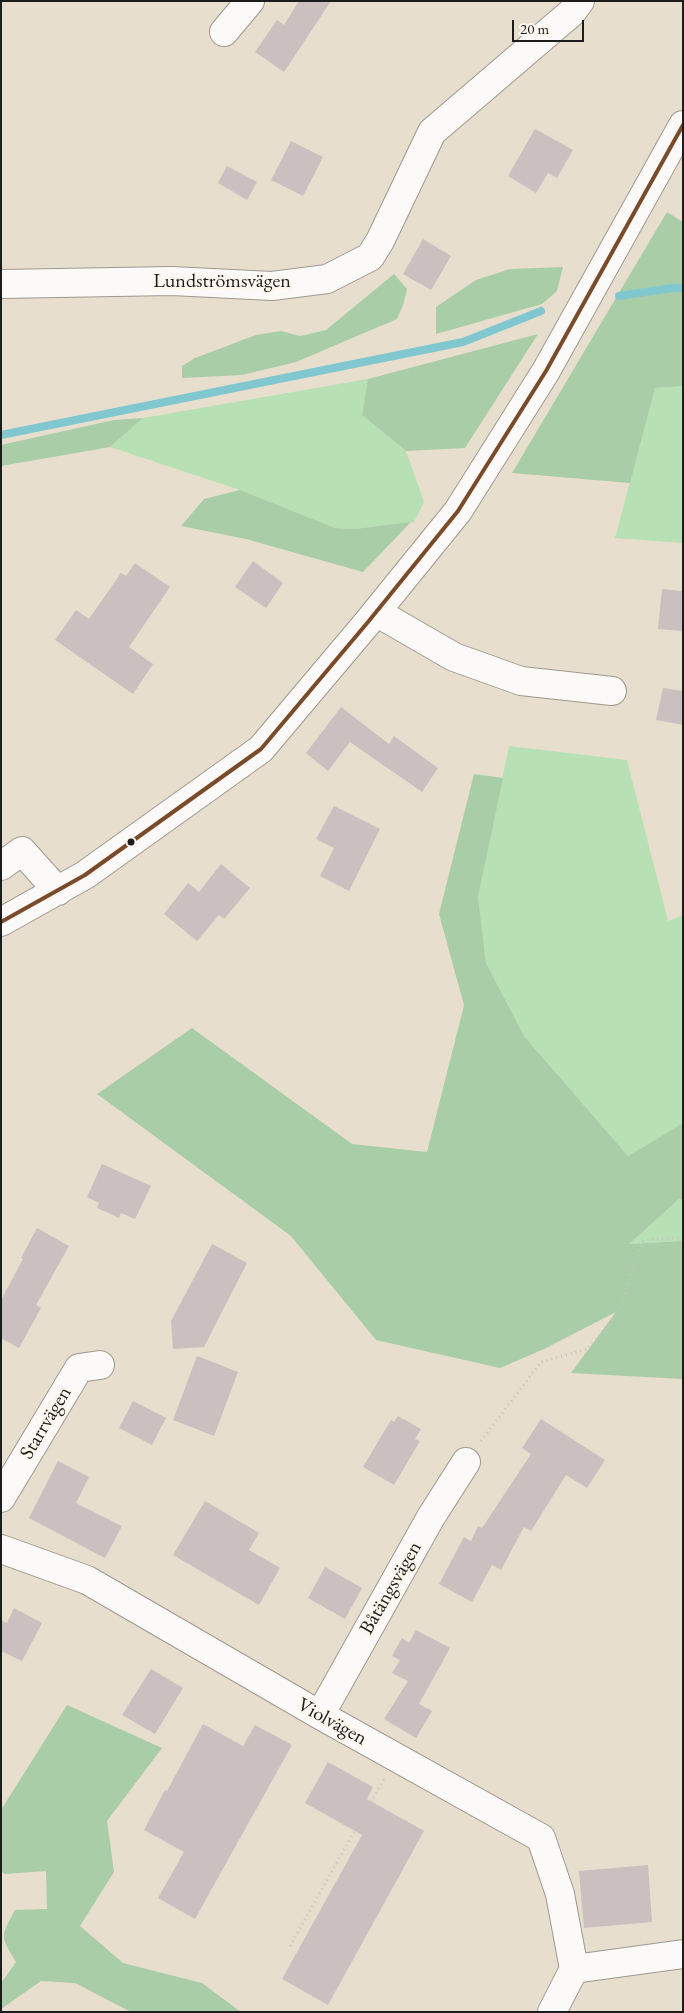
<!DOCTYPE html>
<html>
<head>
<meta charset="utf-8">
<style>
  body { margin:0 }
  #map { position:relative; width:684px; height:2013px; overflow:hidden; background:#e8dece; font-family:"EB Garamond",serif }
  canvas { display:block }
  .frame { position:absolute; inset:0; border:2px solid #1c1c1c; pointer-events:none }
  .scale { position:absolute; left:512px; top:20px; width:72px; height:22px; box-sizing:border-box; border:2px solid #1c1c1c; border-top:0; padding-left:6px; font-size:15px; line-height:18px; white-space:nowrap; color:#1c1c1c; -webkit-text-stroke:4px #fbf7ec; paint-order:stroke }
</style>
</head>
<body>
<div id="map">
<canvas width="684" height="2013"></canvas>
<div class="frame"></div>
<div class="scale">20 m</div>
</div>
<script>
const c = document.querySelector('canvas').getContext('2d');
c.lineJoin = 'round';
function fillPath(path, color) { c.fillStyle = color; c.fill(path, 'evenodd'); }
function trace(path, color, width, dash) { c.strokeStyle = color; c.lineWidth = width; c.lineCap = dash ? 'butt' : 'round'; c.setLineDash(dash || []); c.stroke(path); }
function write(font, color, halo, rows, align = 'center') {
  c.font = font + ' "EB Garamond",serif'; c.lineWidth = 5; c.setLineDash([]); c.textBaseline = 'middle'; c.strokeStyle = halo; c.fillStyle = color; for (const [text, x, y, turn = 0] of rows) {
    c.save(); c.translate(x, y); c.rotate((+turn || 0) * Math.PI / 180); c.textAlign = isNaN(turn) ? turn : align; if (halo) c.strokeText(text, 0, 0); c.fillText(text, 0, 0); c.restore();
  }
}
const green = new Path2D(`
  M368,379l-6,36 44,36 18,51 -10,20 -59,7 -20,-1 -95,-38 -130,-43 33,-29z
  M683,386v157l-68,-5 40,-150z
  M509,746l118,14 41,161 15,-6v208l-55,33 -104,-120 -38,-73 -8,-66z
  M679,1199l4,1v41l-54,3z`);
const forest = new Path2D(`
  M667,212l16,10v164l-28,2 -25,95 -118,-10z
  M563,267l-6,24 -15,13 -106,30v-27l40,-27 34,-11z
  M394,274l13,15 -4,16 -6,14 -101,43 -54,13 -60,3v-12l13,-8 61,-23 25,-4 19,5 26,-6z
  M538,334l-73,114 -59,3 -44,-36 6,-36z
  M143,418l-33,29 -109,19v-21l113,-25z
  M240,490l95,38 20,1 56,-7 -48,50 -117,-33 -65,-13 23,-27z
  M474,774l29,4 -25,119 8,66 38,73 104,120 55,-33v77l-4,-1 -50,45 54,-3v138l-112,-6 45,-61 -72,37 -44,19 -124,-28 -85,-104 -194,-142 95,-66 160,116 75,8 37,-147 -25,-91z
  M67,1705l95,43 -55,73 7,51 -34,54 43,37 79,20 39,29h-110l-56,-29 -34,-2 -40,28v-26l15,-21c-16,-27 -16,-24 -1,-52l32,-1 -1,-38 -41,3 -4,-3v-61z`);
const stream = new Path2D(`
  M619,296l53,-8h11
  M1,435l462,-93 78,-31`);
const building = new Path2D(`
  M299,1h32l-47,71 -29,-20 22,-32 7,5z
  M535,129l38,21 -16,28 -9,-5 -12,20 -28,-17z
  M291,141l32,16 -20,39 -32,-16z
  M227,166l30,16 -10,18 -29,-17z
  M423,239l28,17 -20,34 -28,-16z
  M253,561l30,22 -17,25 -31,-21z
  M135,563l35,24 -41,60 24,17 -20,30 -78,-54 21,-30 13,9 32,-46 5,3z
  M662,589l21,2v40l-25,-2z
  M663,688l20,3v34l-27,-5z
  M341,707l48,37 5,-8 44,32 -16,24 -72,-50 -22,29 -22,-18z
  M334,806l46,23 -31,62 -29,-15 14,-28 -18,-9z
  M221,864l29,24 -26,31 -5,-4 -22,26 -33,-27 24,-31 11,9z
  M102,1164l49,22 -16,33 -14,-6 -2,5 -22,-10 2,-5 -12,-6z
  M37,1228l32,18 -33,59 5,3 -22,40 -18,-10v-38l22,-41 -2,-1z
  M212,1244l35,19 -43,84 -31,2 -2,-28z
  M197,1356l41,16 -24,64 -41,-16z
  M133,1401l33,17 -14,27 -33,-17z
  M398,1416l23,13 -6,10 5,2 -26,44 -31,-18 28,-47 3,2z
  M541,1419l64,41 -18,28 -21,-13 -35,56 -7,-4 -23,43 -9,-5 -20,37 -33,-18 25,-47 7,4 7,-15 4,2 49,-74 -9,-6z
  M58,1461l31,16 -13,26 46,23 -17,32 -76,-40z
  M205,1501l54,32 -10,17 31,18 -21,37 -86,-50z
  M325,1567l37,21 -17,31 -37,-21z
  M14,1608l28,15 -20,38 -21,-10v-31l6,3z
  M416,1630l34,18 -31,56 13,7 -16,27 -32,-19 24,-38 -16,-8 8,-13 -8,-4 10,-18 7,5z
  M151,1669l32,19 -28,46 -33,-19z
  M203,1724l40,22 12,-21 37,20 -97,174 -37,-21 26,-46 -40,-22 21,-40 2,1z
  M328,1762l45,25 -6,12 57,32 -96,174 -46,-26 80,-144 -57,-32z
  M648,1865l4,57 -68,6 -5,-57z`);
const path = new Path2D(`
  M481,1441l60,-79 47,-13 31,-38 24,-69 6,-3 34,-1
  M290,1946l94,-167`);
const minor = new Path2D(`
  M224,32l26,-31
  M1,284l171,-3 100,5 55,-7 43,-22 10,-16 52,-109 139,-119 9,-12
  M376,612l78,45 67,24 91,10
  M1,866l21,-15 36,40
  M1,922l84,-47 176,-126 107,-127 90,-111 88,-140 137,-246
  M1,1498l78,-130 21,-3
  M1,1549l86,31 233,135 221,123 19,56 14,75
  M320,1715l111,-198 35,-55
  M574,1969l109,-15
  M552,2012l22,-43`);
const bus1 = new Path2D(`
  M1,922l84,-47 176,-126 107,-127 90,-111 88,-140 137,-246`);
const markers = [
  [131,842,4.5,"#1c1c1c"]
];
const streetNames = [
  ["Lundströmsvägen",222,282],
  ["Starrvägen",46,1423,-59],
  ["Båtängsvägen",391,1588,-60],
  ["Violvägen",332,1722,29]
];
fillPath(green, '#b7e0b5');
fillPath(forest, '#a8cda7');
trace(stream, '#80c7cf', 8);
fillPath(building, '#cbbfbf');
trace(minor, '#9e998f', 30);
trace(path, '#c6c4c0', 3, [1, 4]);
trace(minor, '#fcfaf8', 28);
trace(bus1, '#7a4b2a', 4);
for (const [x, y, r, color] of markers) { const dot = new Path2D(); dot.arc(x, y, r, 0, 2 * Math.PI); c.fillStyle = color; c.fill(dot); trace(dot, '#fbf7ec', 2); }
write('20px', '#1c1c1c', '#fbf7ec', streetNames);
</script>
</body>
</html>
